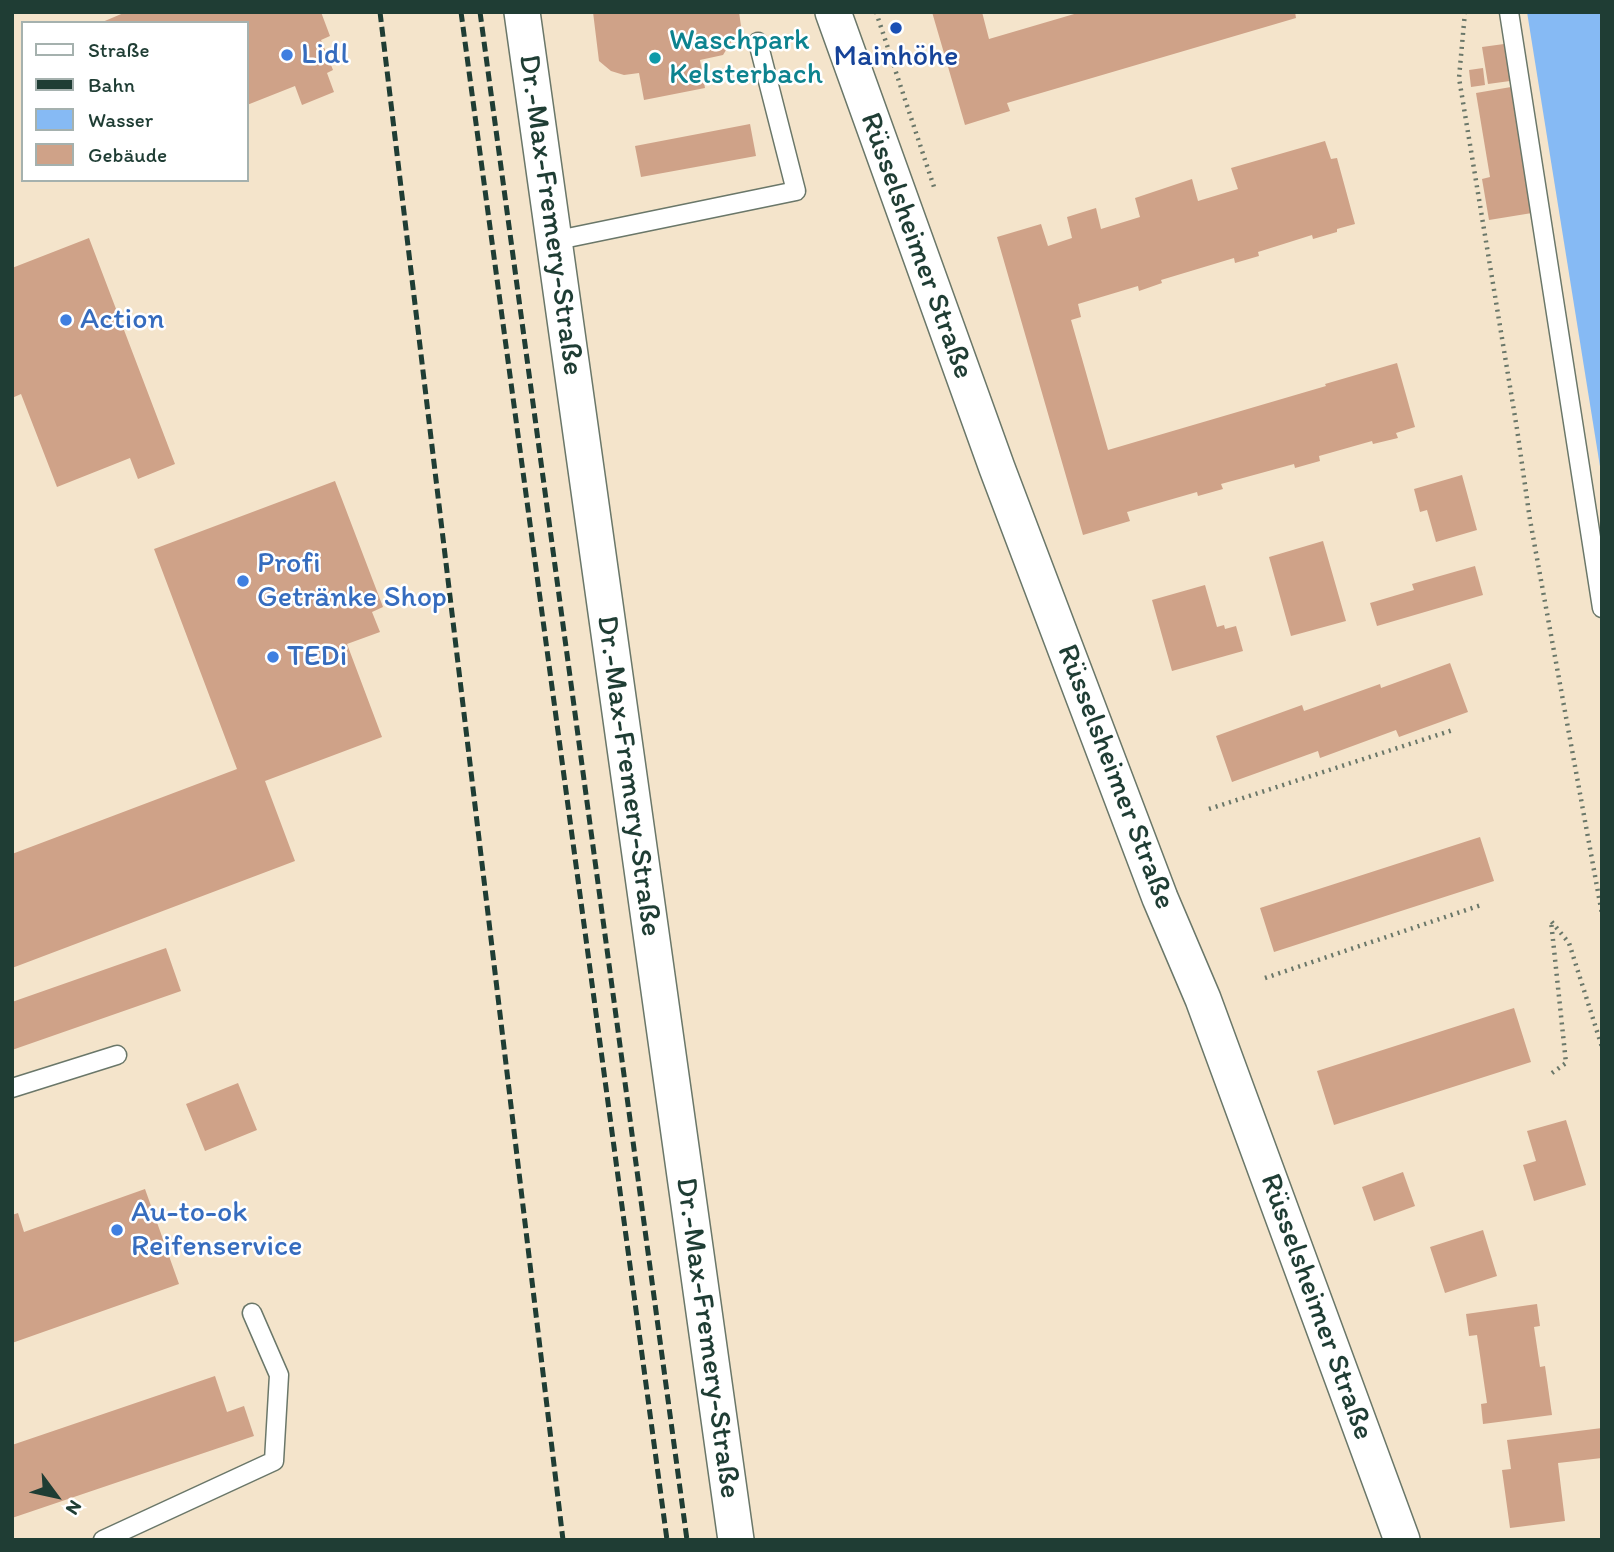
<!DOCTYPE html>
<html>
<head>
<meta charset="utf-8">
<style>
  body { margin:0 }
  #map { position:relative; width:1614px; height:1552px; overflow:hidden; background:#f4e4cb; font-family:Itim,sans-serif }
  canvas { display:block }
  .frame { position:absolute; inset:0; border:14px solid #1f3d34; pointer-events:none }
  .legend { position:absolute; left:21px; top:21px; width:228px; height:161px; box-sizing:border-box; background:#fff; border:2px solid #a5b1ae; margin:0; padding:9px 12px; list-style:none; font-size:21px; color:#1f3d34 }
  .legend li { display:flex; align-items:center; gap:14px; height:35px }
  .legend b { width:35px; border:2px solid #a5b1ae }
  .north { position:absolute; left:21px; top:1461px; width:70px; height:70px; -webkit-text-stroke:5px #fff; paint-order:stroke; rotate:123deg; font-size:19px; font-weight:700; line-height:28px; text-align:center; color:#1f3d34 }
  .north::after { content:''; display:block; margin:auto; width:24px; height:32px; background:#1f3d34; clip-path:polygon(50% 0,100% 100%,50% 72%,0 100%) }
</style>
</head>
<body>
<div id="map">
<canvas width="1614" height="1552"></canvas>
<div class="frame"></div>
<ul class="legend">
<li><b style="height:9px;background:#fff"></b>Straße</li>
<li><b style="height:9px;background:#1f3d34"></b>Bahn</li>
<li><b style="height:19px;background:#86baf4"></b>Wasser</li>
<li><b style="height:19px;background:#cfa288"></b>Gebäude</li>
</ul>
<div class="north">N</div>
</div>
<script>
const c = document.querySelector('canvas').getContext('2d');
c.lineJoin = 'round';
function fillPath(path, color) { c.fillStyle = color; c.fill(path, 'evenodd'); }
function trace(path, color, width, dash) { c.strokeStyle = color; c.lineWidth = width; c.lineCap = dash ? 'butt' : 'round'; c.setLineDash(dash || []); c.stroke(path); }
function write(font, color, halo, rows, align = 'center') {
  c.font = font + ' Itim,sans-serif'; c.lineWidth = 5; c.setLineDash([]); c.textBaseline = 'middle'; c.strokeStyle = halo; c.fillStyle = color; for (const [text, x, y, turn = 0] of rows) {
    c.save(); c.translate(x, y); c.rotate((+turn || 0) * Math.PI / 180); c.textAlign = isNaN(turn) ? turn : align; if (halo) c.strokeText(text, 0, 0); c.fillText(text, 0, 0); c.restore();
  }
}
const water = new Path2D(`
  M1527,12h75v467z`);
const building = new Path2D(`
  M126,12h195l9,24 -9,4 12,30 -6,3 7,19 -32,13 -7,-19 -48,19v-82h-147z
  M593,12h146l2,14 -18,29 -23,5 5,28 -61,12 -5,-27 -15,2 -13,-4 -12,-10z
  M932,12h50l7,27 92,-27h214l1,6 -289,85 3,8 -45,14z
  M1504,44l6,37 -22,3 -6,-37z
  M1483,68l2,17 -14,2 -2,-17z
  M1511,87l21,126 -43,7 -7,-41 8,-2 -14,-84z
  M750,124l6,32 -115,21 -6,-31z
  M1325,141l6,18 6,-1 18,66 -18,5v3l-24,7 -1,-4 -54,17 1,4 -24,7 -1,-5 -73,22 1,3 -23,8 -1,-5 -60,18 3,13 -10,3 37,130 218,-64 -1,-2 72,-21 18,64 -19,6 2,5 -25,6 -1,-3 -53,15 1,5 -25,7 -1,-4 -73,20 2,5 -25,7 -1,-4 -70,20 3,9 -47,14 -86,-298 44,-13 7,22 24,-8 -5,-21 29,-9 5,21 39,-12 -5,-19 57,-19 6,22 40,-12 -7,-21z
  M89,238l86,226 -37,15 -8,-21 -73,29 -36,-93 -9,4v-130z
  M1462,475l15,55 -41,12 -9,-32 -7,2 -6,-23z
  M335,481l48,126 -11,5 8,20 -33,12 35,93 -117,44 30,80 -283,107v-114l225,-85 -83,-220z
  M1323,541l23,80 -55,15 -22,-79z
  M1475,566l8,29 -106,31 -7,-23 44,-13 -2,-6z
  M1205,585l12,42 7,-2 1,4 11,-3 7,25 -71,20 -20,-71z
  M1450,663l18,49 -69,25 -3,-7 -76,28 -2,-7 -86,31 -16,-46 86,-31 2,6 76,-27 1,4z
  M1480,837l14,44 -220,71 -14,-44z
  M166,948l15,43 -169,59v-48z
  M1514,1008l17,54 -197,63 -17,-54z
  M238,1083l19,47 -52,21 -19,-47z
  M1566,1120l20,65 -52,16 -11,-36 13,-4 -9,-30z
  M1403,1172l12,34 -41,15 -12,-34z
  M145,1189l34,95 -167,59v-128l6,-2 6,19z
  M1483,1230l14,46 -52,17 -15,-46z
  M1537,1304l3,22 -6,1 6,40 5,-1 7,49 -69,9 -2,-20 6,-1 -10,-68 -8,1 -3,-22z
  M215,1376l12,36 17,-6 10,30 -242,82v-73z
  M1602,1428v30l-44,5 7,58 -55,7 -8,-58 9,-1 -4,-29z`);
const path = new Path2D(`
  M876,12l59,178
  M1465,12l-6,66 58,351 13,91 72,394
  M1209,809l244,-79
  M1265,978l216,-73
  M1552,1073l14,-10 -15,-142 18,22 33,104`);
const lane = new Path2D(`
  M1509,12l93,596
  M553,241l243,-50 -38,-149
  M12,1088l105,-33
  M103,1540l171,-79 5,-86 -27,-62`);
const street = new Path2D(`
  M522,12l214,1528
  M833,12l164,456 163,430 43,101 199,541`);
const rail = new Path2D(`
  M380,12l183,1528
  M461,12l206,1528
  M480,12l207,1528`);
const markers = [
  [896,28,7,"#1a4fb4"],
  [287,55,7,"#3f7fe0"],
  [655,58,7,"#0f9aa8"],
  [66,320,7,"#3f7fe0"],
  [243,581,7,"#3f7fe0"],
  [273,657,7,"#3f7fe0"],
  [117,1230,7,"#3f7fe0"]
];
const cultureNames = [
  ["Waschpark",669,41],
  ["Kelsterbach",669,75]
];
const shopNames = [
  ["Lidl",301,55],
  ["Action",80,320],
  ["Profi",257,564],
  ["Getränke Shop",257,598],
  ["TEDi",287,657],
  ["Au-to-ok",131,1213],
  ["Reifenservice",131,1247]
];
const transitNames = [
  ["Mainhöhe",896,57]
];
const streetNames = [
  ["Dr.-Max-Fremery-Straße",550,215,82],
  ["Rüsselsheimer Straße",916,246,70],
  ["Dr.-Max-Fremery-Straße",628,776,82],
  ["Rüsselsheimer Straße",1115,777,69],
  ["Rüsselsheimer Straße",1316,1307,70],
  ["Dr.-Max-Fremery-Straße",707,1338,82]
];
fillPath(water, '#86baf4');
fillPath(building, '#cfa288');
trace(lane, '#6a7769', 21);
trace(street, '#6a7769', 38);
trace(path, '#6a7769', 4.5, [2, 5]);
trace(lane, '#fff', 18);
trace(street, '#fff', 35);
trace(rail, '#1f3d34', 5, [10, 5]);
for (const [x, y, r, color] of markers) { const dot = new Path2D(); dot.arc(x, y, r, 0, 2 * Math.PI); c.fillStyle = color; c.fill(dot); trace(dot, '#fff', 2.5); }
write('30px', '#0d838f', '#fff', cultureNames, 'left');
write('30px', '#366cbe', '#fff', shopNames, 'left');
write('30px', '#164399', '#fff', transitNames);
write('30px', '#1f3d34', '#fff', streetNames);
</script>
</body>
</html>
